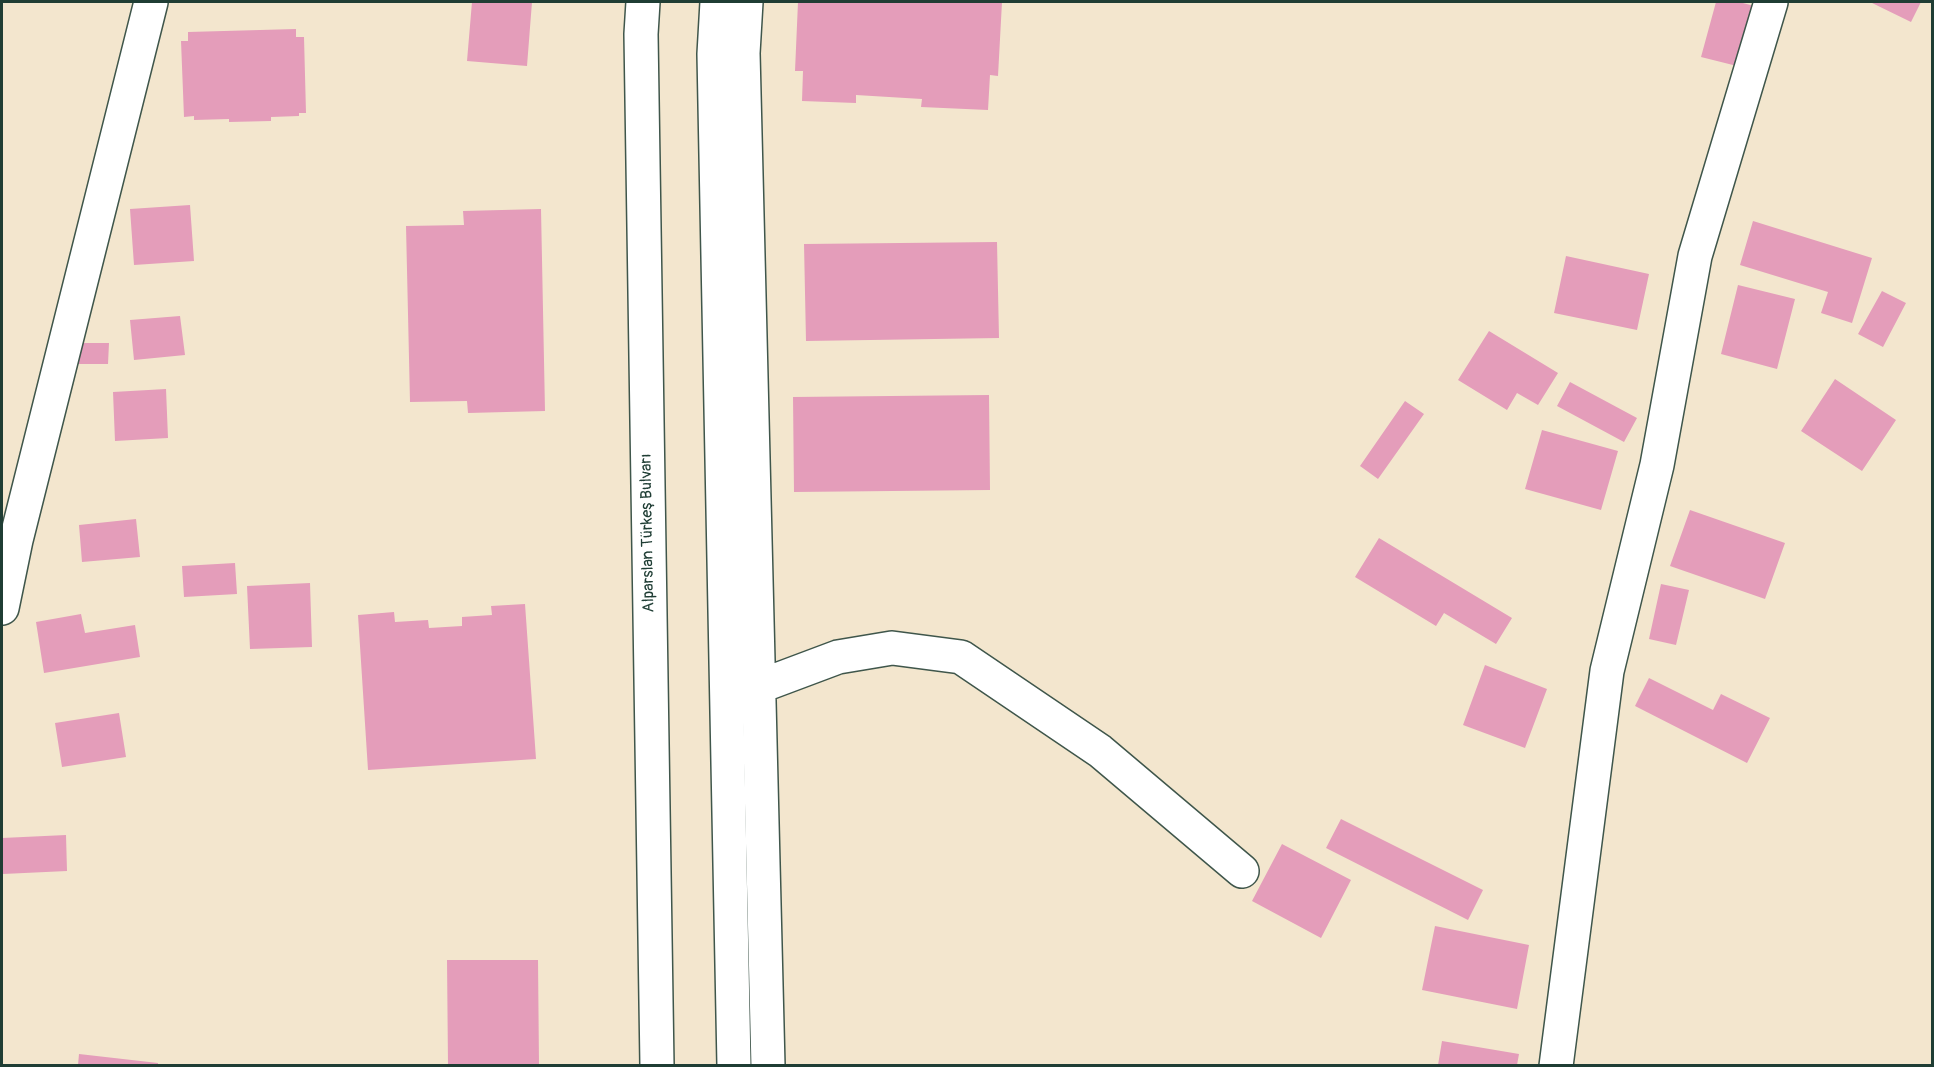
<!DOCTYPE html>
<html>
<head>
<meta charset="utf-8">
<style>
  body { margin:0 }
  #map { position:relative; width:1934px; height:1067px; overflow:hidden; background:#f3e6ce; font-family:Pangolin,sans-serif }
  canvas { display:block }
  .frame { position:absolute; inset:0; border:3px solid #1f3d34; pointer-events:none }
</style>
</head>
<body>
<div id="map">
<canvas width="1934" height="1067"></canvas>
<div class="frame"></div>
</div>
<script>
const c = document.querySelector('canvas').getContext('2d');
c.lineJoin = 'round';
function fillPath(path, color) { c.fillStyle = color; c.fill(path, 'evenodd'); }
function trace(path, color, width, dash) { c.strokeStyle = color; c.lineWidth = width; c.lineCap = dash ? 'butt' : 'round'; c.setLineDash(dash || []); c.stroke(path); }
function write(font, color, halo, rows, align = 'center') {
  c.font = font + ' Pangolin,sans-serif'; c.lineWidth = 4.5; c.setLineDash([]); c.textBaseline = 'middle'; c.strokeStyle = halo; c.fillStyle = color; for (const [text, x, y, turn = 0] of rows) {
    c.save(); c.translate(x, y); c.rotate((+turn || 0) * Math.PI / 180); c.textAlign = isNaN(turn) ? turn : align; if (halo) c.strokeText(text, 0, 0); c.fillText(text, 0, 0); c.restore();
  }
}
const building = new Path2D(`
  M472,2h60l-5,64 -60,-5z
  M798,2h204l-4,74 -8,-1 -2,35 -67,-3 1,-8 -66,-4v8l-54,-2 1,-30h-8z
  M1716,2h23l23,6 -17,60 -44,-11z
  M1870,2h51l-10,20z
  M296,29v8h8l2,76h-7v3l-28,1v4l-42,1v-3l-35,1v-4l-10,1 -3,-76h7v-9z
  M190,205l4,56 -60,4 -4,-56z
  M541,209l4,202 -77,2 -1,-12 -57,1 -4,-176 58,-1 -1,-14z
  M1753,221l119,37 -20,65 -31,-10 7,-21 -88,-27z
  M997,242l2,96 -193,3 -2,-97z
  M1566,256l83,18 -12,56 -83,-17z
  M1738,285l57,14 -18,70 -56,-15z
  M1882,291l24,12 -23,44 -25,-13z
  M180,316l5,39 -51,5 -4,-40z
  M1489,331l69,42 -20,32 -21,-12 -10,17 -49,-30z
  M78,343h31l-1,21h-30z
  M1835,379l61,41 -34,51 -61,-40z
  M1570,382l67,36 -13,24 -67,-36z
  M166,389l2,49 -53,3 -2,-49z
  M989,395l1,95 -196,2 -1,-95z
  M1405,401l19,13 -46,65 -18,-13z
  M1542,430l76,21 -17,59 -76,-21z
  M1690,510l95,33 -20,56 -95,-33z
  M136,519l4,38 -58,5 -3,-37z
  M1379,538l133,80 -16,26 -52,-31 -8,13 -81,-49z
  M235,563l2,31 -53,3 -2,-31z
  M310,583l2,64 -62,2 -3,-63z
  M1661,584l28,6 -13,55 -27,-6z
  M525,604l11,155 -168,11 -10,-155 36,-3 1,10 33,-2 1,8 33,-2v-9l30,-2 -1,-9z
  M81,614l4,19 50,-8 5,32 -96,16 -8,-51z
  M1485,665l62,24 -22,59 -62,-23z
  M1649,678l64,32 8,-16 49,24 -23,45 -112,-57z
  M119,713l7,44 -64,10 -7,-44z
  M1341,819l142,71 -15,30 -142,-72z
  M66,835l1,36 -64,3 -1,-36z
  M1282,844l69,36 -30,58 -69,-37z
  M1435,926l94,19 -12,64 -95,-19z
  M447,960h91l1,105h-91z
  M1442,1041l77,13 -2,11h-79z
  M79,1054l79,9v2h-80z`);
const street = new Path2D(`
  M746,2l-3,51 25,1013
  M2,608l14,-68 135,-538
  M758,687l80,-30 54,-9 69,9 139,94 142,120
  M1556,1066l51,-395 50,-206 38,-209 76,-254`);
const secondary = new Path2D(`
  M643,2l-2,32 16,1032
  M717,2l-3,52 20,1012`);
const streetNames = [
  ["Alparslan Türkeş Bulvarı",648,533,-91]
];
fillPath(building, '#e49dba');
trace(street, '#3f564b', 36);
trace(secondary, '#3f564b', 36);
trace(street, '#fff', 33);
trace(secondary, '#fff', 33);
write('16px', '#1f3d34', '#fff', streetNames);
</script>
</body>
</html>
